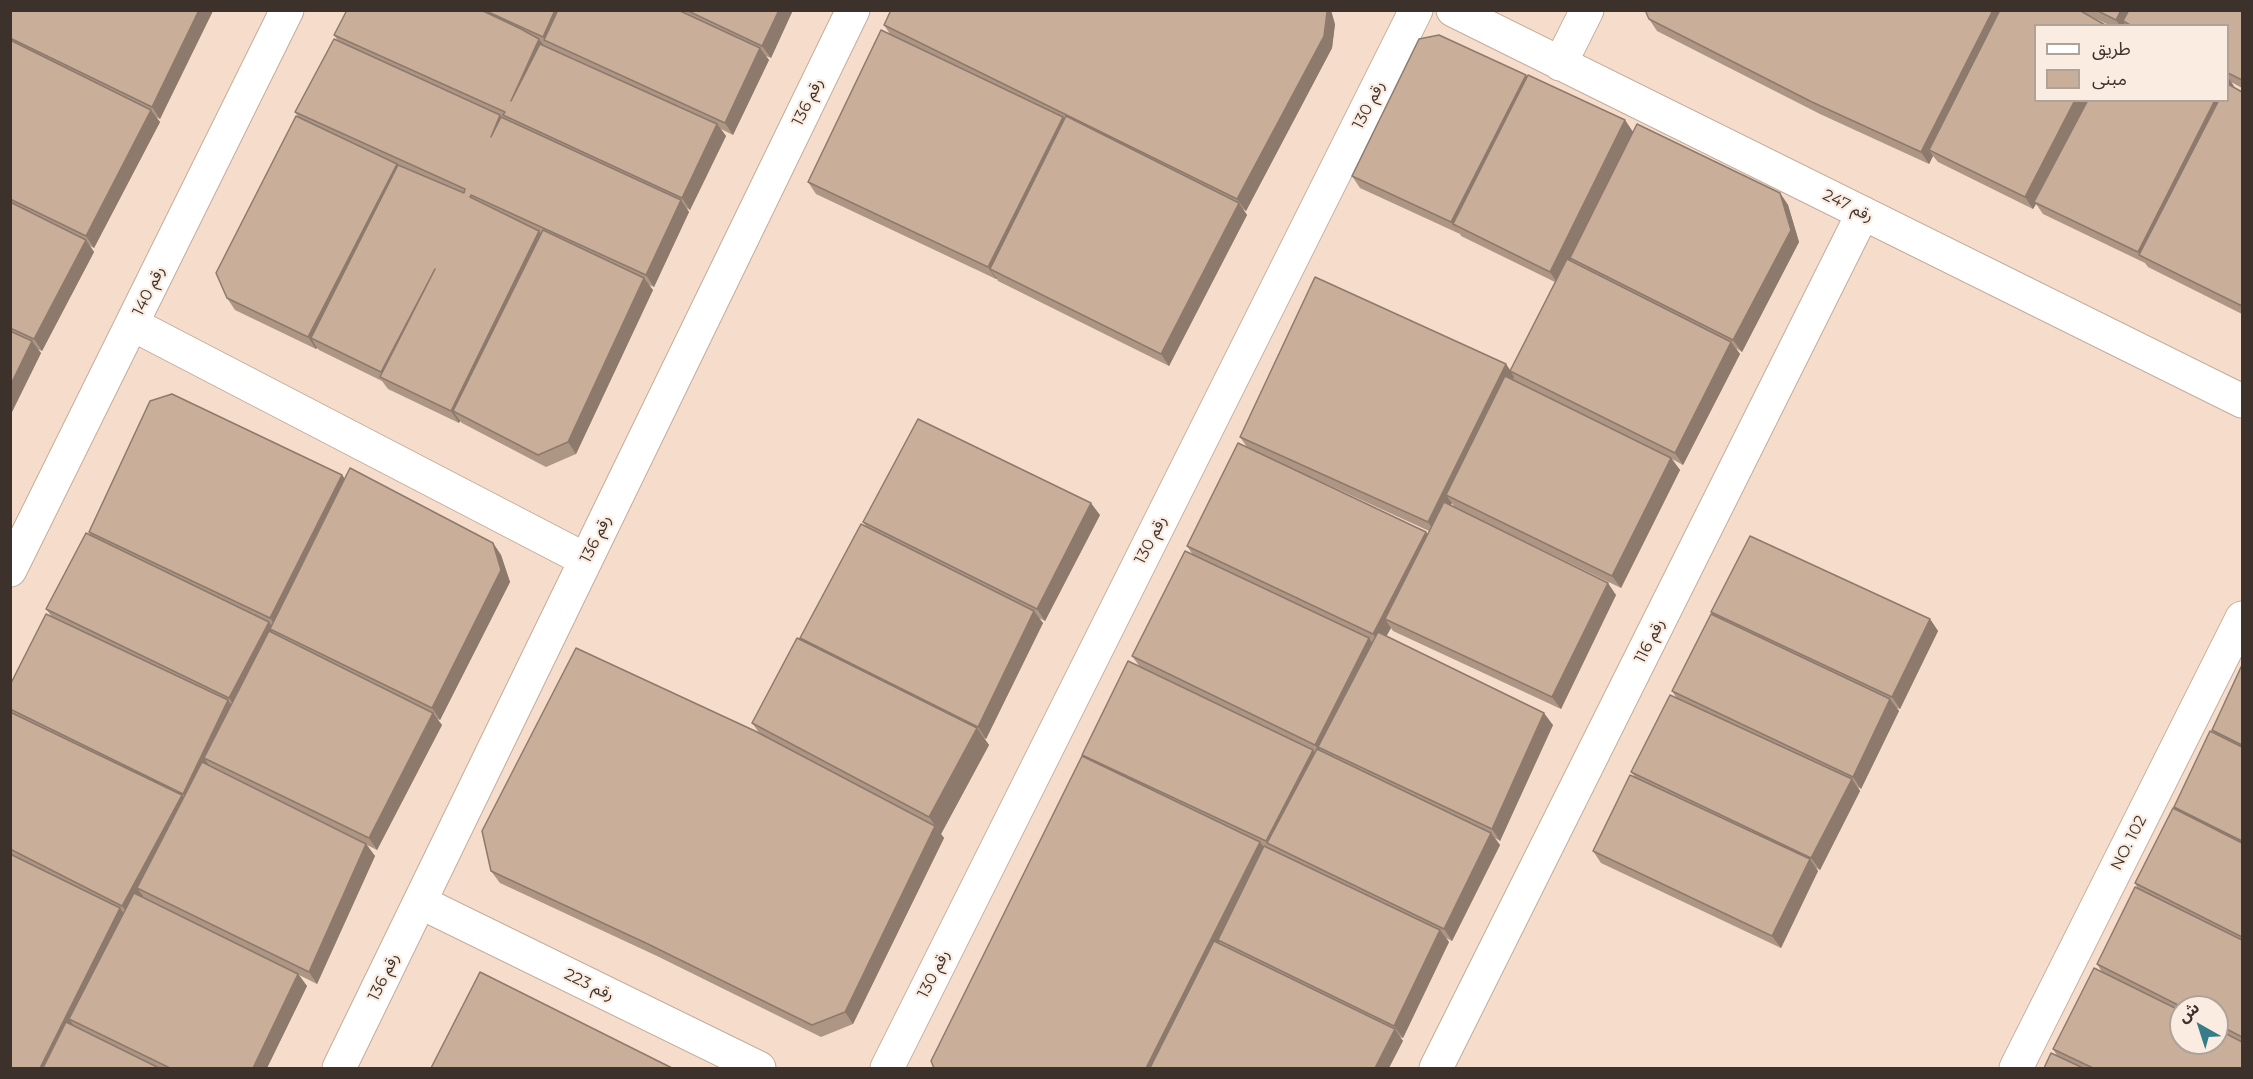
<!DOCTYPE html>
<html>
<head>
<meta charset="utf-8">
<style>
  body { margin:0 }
  #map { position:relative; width:2253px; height:1079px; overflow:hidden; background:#f6dcca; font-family:Montserrat,"Noto Sans Arabic",sans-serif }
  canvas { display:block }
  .frame { position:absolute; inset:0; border:12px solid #3c322b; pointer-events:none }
  .legend { position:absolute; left:2034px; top:24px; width:195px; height:78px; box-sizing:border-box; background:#fbece1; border:2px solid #afa298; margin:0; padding:8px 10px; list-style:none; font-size:18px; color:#3c322b }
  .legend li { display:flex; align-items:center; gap:12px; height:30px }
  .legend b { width:30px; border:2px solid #afa298 }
  .north { position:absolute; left:2169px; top:995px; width:60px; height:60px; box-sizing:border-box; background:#fbece1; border:2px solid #afa298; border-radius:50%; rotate:321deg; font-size:16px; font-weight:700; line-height:24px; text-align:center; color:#3c322b }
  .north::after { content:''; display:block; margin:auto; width:21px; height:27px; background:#377d89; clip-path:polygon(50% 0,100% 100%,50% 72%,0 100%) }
</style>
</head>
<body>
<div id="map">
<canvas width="2253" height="1079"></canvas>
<div class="frame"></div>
<ul class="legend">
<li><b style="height:8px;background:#fff"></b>طريق</li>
<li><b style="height:16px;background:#c9ae9a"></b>مبنى</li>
</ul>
<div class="north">ش</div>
</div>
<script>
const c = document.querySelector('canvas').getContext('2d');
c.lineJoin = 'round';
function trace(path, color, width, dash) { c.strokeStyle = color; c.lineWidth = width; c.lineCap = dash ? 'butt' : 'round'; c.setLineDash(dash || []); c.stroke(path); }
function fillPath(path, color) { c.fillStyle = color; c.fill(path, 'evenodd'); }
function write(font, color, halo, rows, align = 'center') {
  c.font = font + ' Montserrat,"Noto Sans Arabic",sans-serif'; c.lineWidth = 4.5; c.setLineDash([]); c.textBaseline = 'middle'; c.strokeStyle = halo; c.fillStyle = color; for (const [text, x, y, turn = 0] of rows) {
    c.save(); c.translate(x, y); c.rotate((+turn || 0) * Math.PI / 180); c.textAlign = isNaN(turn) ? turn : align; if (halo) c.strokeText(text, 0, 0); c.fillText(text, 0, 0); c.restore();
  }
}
const minor = new Path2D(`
  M1453,10l789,391
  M1560,64l27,-54
  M132,324l454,236
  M10,570l277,-560
  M420,902l339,166
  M339,1068l514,-1058
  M887,1068l529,-1058
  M1436,1068l427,-855
  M2016,1068l226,-450`);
const wall = new Path2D(`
  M10,10h203l-53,109 -4,-2 4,5 -66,126 -4,-2 4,6 -52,99 -5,-2 4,4 -31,63z
  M347,10h446l-22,48 -5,-2 3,4 -36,75 -12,-6 5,7 -36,74 -3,-2 2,4 -35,75 -5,-2 4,5 -77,164 -30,13 -84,-44 -2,-2 -1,2 -71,-34 -6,-8 -63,-31 -2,-2 -1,1 -81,-39 -8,-12 72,-180 -4,-6 43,-71 -4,-6z
  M1645,10h597v78l-11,-6 4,6 7,4v222l-94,-47 -3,-4 -102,-49 -7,-10 -3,5 -95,-47 -5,-6 -4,8 -109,-50 -163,-83 -8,-12zM2082,12l29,14h117v74l-192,-74z
  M1335,24l-3,24 -86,163 -3,-2 4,6 -78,151 -171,-85 -1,-2h-1l-180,-85 -8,-12 82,-148 -6,-9z
  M1527,77l98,43 8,12 147,61 8,12 11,37 -57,110 -6,-4 4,6 -57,111 -11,-6 8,11 -59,118 -167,-81 -2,-4 -1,2 165,90 -55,114 -168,-78 -2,-3 -5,8 167,89 -53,116 -5,-3 5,7 -48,96 -6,-3 3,4 -46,96 -3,-1 3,4 -469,27 149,-311 -1,-2 58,-88 -8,-11 61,-101 -6,-9 60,-99 -7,-10 266,-73 5,7 44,-89 -94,-46 -1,-2 -100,-46 -8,-12zM1309,476l120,55 -1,3 -2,-2z
  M342,475l3,4 148,64 8,12 9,27 -70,138 -3,-1 5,6 -65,125 -10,-5 8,11 -58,128 -18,-9 8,11 -40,82h-257v-383l42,-68 -6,-8 45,-73 -2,-4z
  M1100,515l-55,106 -6,-3 4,5 -57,116 -2,-1 5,7 -48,89 3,4 -91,186 -32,13 -164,-81 -157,-73 -9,-12 269,-137 -8,-11 51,-82 -3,-3 66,-112 -3,-4z
  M1711,612l219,7 8,12 -38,78 -3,-1 2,3 -38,78 -3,-2 2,4 -40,79 -4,-2 2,3 -37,77 -180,-85 -8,-12 42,-74 -4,-5 45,-75 -4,-6 42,-75z
  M2242,665v403h-198l14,-11 -5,-8 49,-77 -5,-8 41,-75 -3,-6 40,-74 -1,-2 41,-73 -3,-4zM2181,1007h36v36h-36z`);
const shadedWall = new Path2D(`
  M199,10l14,1 -53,108 -8,-12z
  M555,10h14l-24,30 -2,-3z
  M779,10h14l-22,48 -9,-12z
  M1327,10h4l4,14 -3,24 -86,163 -9,-12z
  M1993,10h14l-78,140 4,6 -4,8 -8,-12z
  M2121,10h15l-13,11 3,5h-6l-4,-6z
  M539,39l9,12 -37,50z
  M760,48l9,12 -36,75 -8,-12z
  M1526,75l8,12 -81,137 7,10 -9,-12z
  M2228,77l7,11 -94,168 -3,-4 77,-152h13z
  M2075,100h14l-55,102 2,2 -3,5 -8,-12z
  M151,110l9,12 -66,126 -8,-12z
  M1063,117l9,12 -82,140 7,10h-1l-8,-12z
  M1625,120l8,12 -75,152 -8,-12z
  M717,124l9,12 -36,74 -8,-12z
  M397,164l9,12 -95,162 6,10 -1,1 -8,-12z
  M1780,193l8,12 11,37 -57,110 -9,-12z
  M681,200l8,12 -35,75 -8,-12z
  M1239,203l8,12 -78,151 -8,-12z
  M539,231l8,12 -94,168 7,10 -1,2 -8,-12z
  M86,240l8,12 -52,99 -8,-12z
  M435,269l-48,112 -6,-9z
  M644,278l9,12 -77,164 -8,-12z
  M32,341l9,12 -31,63v-30z
  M1731,342l9,12 -57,111 -8,-12z
  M1506,364l8,13 -60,122 -8,-4 6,8 -16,31 -8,-12z
  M1671,458l9,12 -59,118 -9,-12z
  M342,475l9,12 -72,143 -9,-12z
  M1091,503l9,12 -55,106 -8,-12z
  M1426,532l9,12 -50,75 6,9 -10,18 -8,-12z
  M493,543l8,12 9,27 -70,138 -8,-12z
  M1608,583l8,12 -55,114 -9,-12z
  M1034,611l9,12 -57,116 -8,-12z
  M1930,619l8,12 -38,78 -8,-12z
  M269,622l6,9 -5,-2 6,8 -39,73 -8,-12z
  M1369,638l8,12 -59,97 6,9 -1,1 -8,-12z
  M1890,699l9,12 -38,78 -8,-12z
  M228,700l8,12 -32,46 6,9 -18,39 -9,-12z
  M433,713l9,12 -65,125 -8,-12z
  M1544,713l9,12 -53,116 -8,-12z
  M977,728l12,17 -48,89 -12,-17z
  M1313,750l9,12 -54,82 -2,-3z
  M1852,779l8,12 -40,79 -9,-12z
  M182,795l8,12 -53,81 6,8 -12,22 -9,-12z
  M935,826l9,12 -91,186 -8,-12z
  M1491,833l9,12 -48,96 -8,-12z
  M1260,842l9,12 -51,86 4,7 -62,121h-14z
  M366,844l9,12 -58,128 -8,-12z
  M1810,859l8,12 -37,77 -9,-12z
  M120,908l9,12 -60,99 6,8 -21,41h-14z
  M1440,930l9,12 -46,96 -9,-12z
  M298,974l9,12 -40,82h-14z
  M1395,1029l8,12 -14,27h-14z`);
const building = new Path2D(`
  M10,10h189l-47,97 -142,-69z
  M347,10h134l40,19 18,10 -28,62 29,-57 177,80 -35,74 -179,-83 2,-3 -171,-77z
  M484,10h71l-12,27z
  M558,10h120l82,38 -35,75 -181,-83z
  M686,10h93l-17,36z
  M891,10h436v2l-3,24 -87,163 -353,-174z
  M1645,10h348l-72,142 -109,-50 -163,-83z
  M2000,10h79l28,16h-71v74h39l-50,97 -96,-47z
  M2096,10h25l-5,10z
  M2129,10h113v70l-14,-7v-47h-96l-9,-5z
  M881,30l182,87 -75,150 -180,-85z
  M1439,35l87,40 -75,147 -99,-46 67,-137z
  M334,39l166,76 -9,22 10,-20 180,83 -35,75 -175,-80 -1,2 69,34 -88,180 -71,-34 55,-108 -54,103 -70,-34 87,-173 66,28 1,-4 -170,-77z
  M10,40l141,70 -65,126 -76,-37z
  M1528,75l97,45 -75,152 -97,-48z
  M2228,84l14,8v214l-103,-51 80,-155h9z
  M2088,100h127l-77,152 -104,-50z
  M296,116l101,48 -89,173 -81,-39 -11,-25z
  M1066,116l173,87 -78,151 -171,-85z
  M1637,124l143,69 11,37 -58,110 -163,-82z
  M10,202l76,38 -52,99 -24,-11z
  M543,230l101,48 -76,164 -30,13 -85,-44z
  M1567,259l164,83 -56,111 -165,-82z
  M1315,277l191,87 -78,158 -188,-85z
  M10,331l22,10 -22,45z
  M1505,376l166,82 -59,118 -166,-81z
  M172,394l170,81 -72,143 -181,-86 61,-131z
  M918,419l173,84 -54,106 -174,-87z
  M1238,443l188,89 -53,102 -186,-88z
  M350,468l143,75 8,27 -69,138 -162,-79z
  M1444,502l164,81 -56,114 -167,-78z
  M861,524l173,87 -56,116 -178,-89z
  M86,533l183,89 -40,76 -183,-89z
  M1750,536l180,83 -38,78 -181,-85z
  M1185,551l184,87 -54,107 -183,-89z
  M46,614l182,86 -45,94 -173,-85v-24z
  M1711,614l179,85 -37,78 -181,-86z
  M269,631l164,82 -64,125 -165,-80z
  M1378,632l166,81 -52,116 -174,-82z
  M797,638l180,90 -48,89 -177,-94z
  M576,648l179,83 180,95 -90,186 -33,13 -164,-81 -157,-73 -9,-40z
  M1128,661l185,89 -47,91 -184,-86z
  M2242,665v80l-30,-15z
  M1670,695l182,84 -41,79 -180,-86z
  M10,712l172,83 -60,111 -112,-57z
  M2210,731l32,16v94l-68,-34z
  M1317,749l174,84 -47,96 -177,-86z
  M1082,756l178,86 -114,226h-212l-3,-7z
  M202,762l164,82 -57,128 -172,-84z
  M1630,775l180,84 -38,77 -179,-85z
  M2173,808l69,35v94l-107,-54z
  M1264,846l176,84 -46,96 -176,-86z
  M10,854l110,54 -80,160h-30z
  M2135,887l107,53v97l-25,-13v-17h-35l-85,-43z
  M134,893l164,81 -45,94h-83l-101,-49z
  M1214,941l181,88 -20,39h-225z
  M2094,968l87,43v32h36v-14l25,13v26h-149l-40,-19z
  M480,972l192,96h-241z
  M66,1022l93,46h-116z
  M2051,1053l32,15h-39z`);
const streetNames = [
  ["رقم 136",808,102,-64],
  ["رقم 130",1369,105,-63],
  ["رقم 247",1848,206,26],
  ["رقم 140",149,291,-64],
  ["رقم 136",596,539,-64],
  ["رقم 130",1151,540,-63],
  ["رقم 116",1650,641,-63],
  ["NO. 102",2129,843,-63],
  ["رقم 130",934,974,-63],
  ["رقم 136",384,977,-64],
  ["رقم 223",589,985,26]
];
trace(minor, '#c5ac9b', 35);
trace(minor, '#fff', 33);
fillPath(wall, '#ad9684');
fillPath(shadedWall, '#8d7a6c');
fillPath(building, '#c9ae9a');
trace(building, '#8d7a6c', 1.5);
write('16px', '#3c322b', '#fbece1', streetNames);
</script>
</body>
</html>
